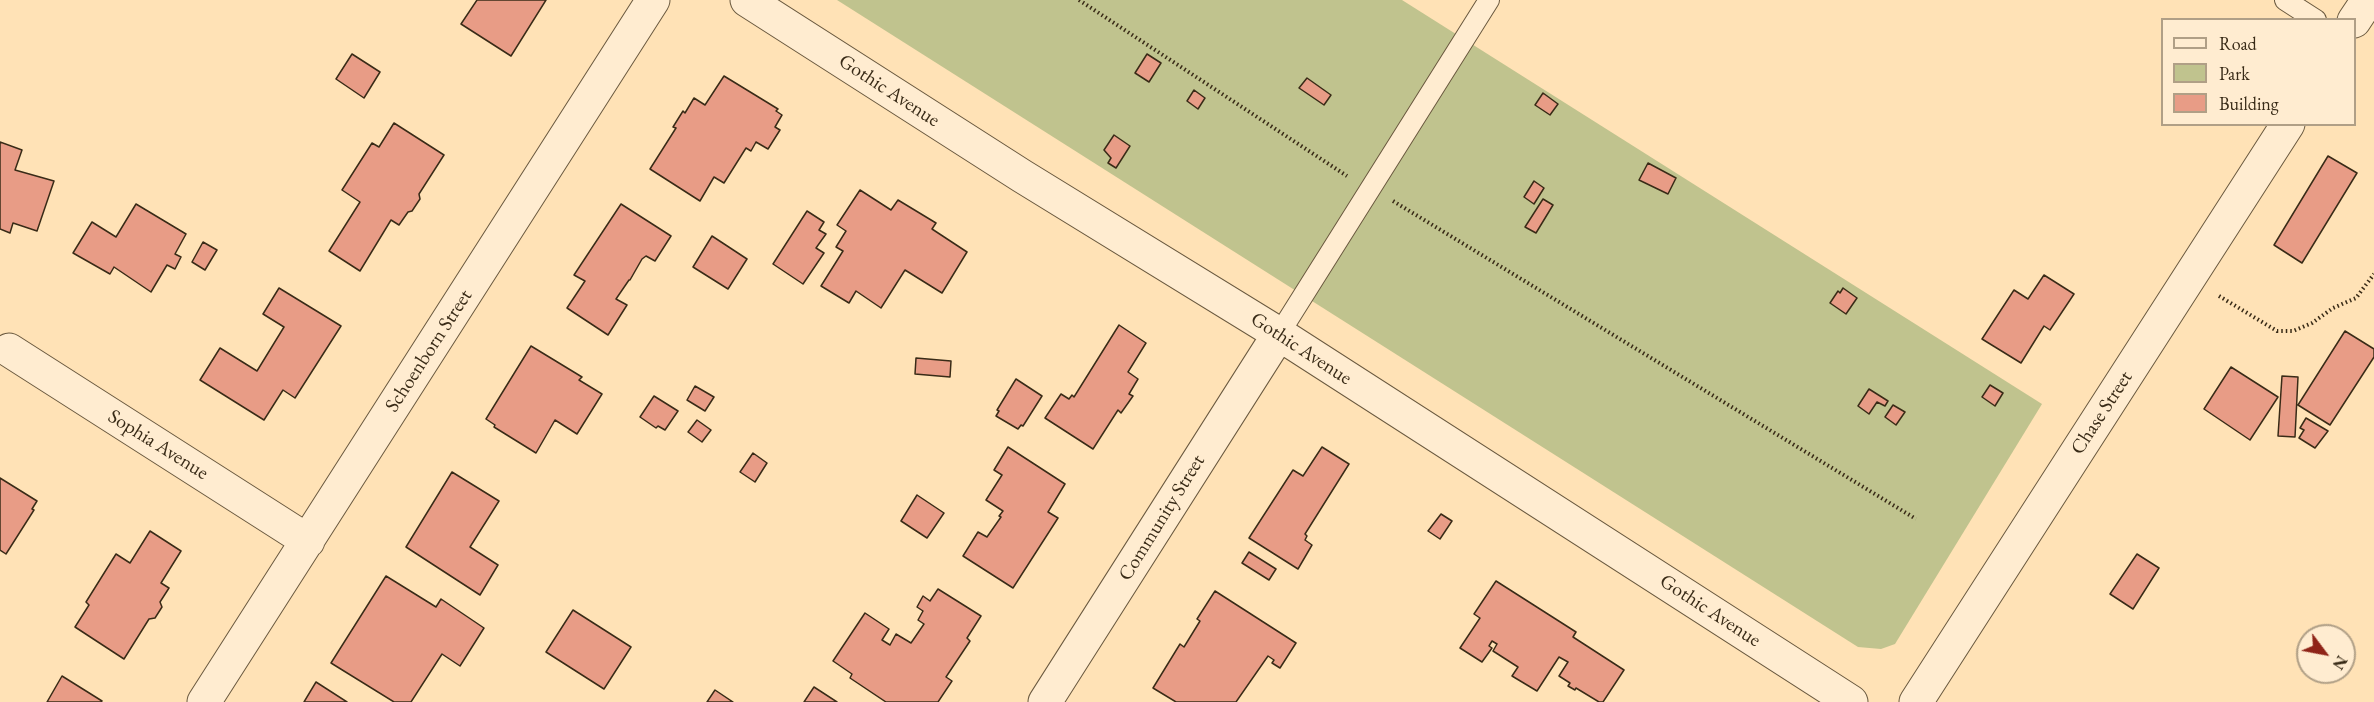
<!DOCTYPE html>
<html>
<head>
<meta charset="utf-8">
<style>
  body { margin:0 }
  #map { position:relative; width:2374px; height:702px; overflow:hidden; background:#ffe2b6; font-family:"EB Garamond",serif }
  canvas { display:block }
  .legend { position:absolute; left:2161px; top:18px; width:195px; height:108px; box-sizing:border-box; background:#ffecd0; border:2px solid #b09f86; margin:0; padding:8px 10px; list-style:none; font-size:18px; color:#392b17 }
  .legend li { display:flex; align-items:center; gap:12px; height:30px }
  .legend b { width:30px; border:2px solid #b09f86 }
  .north { position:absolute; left:2296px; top:624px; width:60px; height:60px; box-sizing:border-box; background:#ffecd0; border:2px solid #b09f86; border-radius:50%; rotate:122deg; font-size:16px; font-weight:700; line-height:24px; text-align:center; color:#392b17 }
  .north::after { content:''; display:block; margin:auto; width:21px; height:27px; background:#8f2418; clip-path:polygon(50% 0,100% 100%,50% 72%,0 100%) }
</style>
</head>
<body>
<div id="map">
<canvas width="2374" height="702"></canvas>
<ul class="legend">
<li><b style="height:8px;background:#ffecd0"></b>Road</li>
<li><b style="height:16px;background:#c0c38e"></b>Park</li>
<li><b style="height:16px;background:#e89c86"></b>Building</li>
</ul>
<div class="north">N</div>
</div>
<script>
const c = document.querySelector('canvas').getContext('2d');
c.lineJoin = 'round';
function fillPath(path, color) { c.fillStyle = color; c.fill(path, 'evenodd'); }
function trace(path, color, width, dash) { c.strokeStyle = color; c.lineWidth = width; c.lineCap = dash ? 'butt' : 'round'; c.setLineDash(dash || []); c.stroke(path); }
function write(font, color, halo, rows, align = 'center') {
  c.font = font + ' "EB Garamond",serif'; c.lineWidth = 5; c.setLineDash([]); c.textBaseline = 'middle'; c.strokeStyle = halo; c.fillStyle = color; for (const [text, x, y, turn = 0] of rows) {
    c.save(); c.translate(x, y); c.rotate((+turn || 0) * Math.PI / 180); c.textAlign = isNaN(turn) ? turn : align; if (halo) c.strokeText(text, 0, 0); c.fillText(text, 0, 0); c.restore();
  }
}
const green = new Path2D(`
  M837,0h565l640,404 -147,240 -14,5 -23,-2z`);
const building = new Path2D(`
  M477,0h69l-35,56 -50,-32z
  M352,54l28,18 -16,26 -28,-19z
  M1147,54l14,9 -12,19 -14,-9z
  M724,76l54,33 -2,2 6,4 -7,12 5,3 -12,19 -12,-7 -5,9 -5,-3 -22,35 -10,-6 -14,24 -50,-32 26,-41 -3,-1 10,-16 2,2 9,-15 11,7z
  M1307,78l24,17 -7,10 -25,-17z
  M1194,90l11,8 -7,11 -11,-8z
  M1543,93l15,11 -8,11 -15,-10z
  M394,123l50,32 -25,39 1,5 -8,12 -4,1 -9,13 -8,-5 -31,51 -31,-20 31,-49 -18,-12 30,-47 7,4z
  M1114,135l16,11 -14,22 -8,-5 3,-5 -7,-8z
  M0,142l22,8 -7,20 39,11 -17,50 -24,-8 -3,10 -10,-4z
  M2328,156l29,17 -55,90 -28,-18z
  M1648,163l28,15 -8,16 -29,-14z
  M1534,181l10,7 -10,16 -10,-7z
  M860,190l31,20 7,-10 38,23 -4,6 35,23 -25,41 -37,-23 -24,38 -25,-17 -7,12 -28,-17 22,-35 -7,-4 10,-16 -9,-6z
  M1543,199l10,6 -17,28 -11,-6z
  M136,204l50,30 -11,20 6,3 -6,12 -8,-4 -16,27 -37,-25 -4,7 -37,-21 19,-31 24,15z
  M621,204l50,32 -16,25 -9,-5 -4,3 -12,21h-1l-13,19 11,6 -19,30 -41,-27 18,-27 -11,-6z
  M807,211l17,11 -5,8 7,4 -10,14 8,5 -21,31 -30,-20z
  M712,236l35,23 -19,30 -35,-22z
  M203,242l14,8 -12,20 -13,-8z
  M2044,275l30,19 -24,36 -6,-4 -23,37 -39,-24 32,-49 14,9z
  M279,288l62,38 -46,72 -12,-8 -19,30 -64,-40 20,-32 37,23 27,-44 -21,-13z
  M1843,288l14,10 -11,16 -16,-11 8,-12 2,2z
  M1119,325l27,18 -18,29 10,7 -9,15 4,2 -12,17 -3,-3 -25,39 -48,-31 16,-24 8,5 3,-4 2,2z
  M2345,331l29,18v8l-44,68 -32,-20z
  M531,346l51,31 -3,3 23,14 -25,40 -22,-14 -19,33 -42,-26 1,-2 -9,-6z
  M916,358l35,3 -1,16 -35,-3z
  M2231,367l47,30 -28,43 -46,-31z
  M2282,376l16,1 -3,60 -17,-1z
  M1016,379l26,17 -19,30 -2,-1 -3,4 -22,-13 3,-5 -2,-1z
  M1990,385l13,8 -8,13 -13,-9z
  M695,386l19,11 -9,14 -18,-11z
  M1869,389l19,12 -3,5 -8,-4 -8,12 -11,-8z
  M654,396l24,15 -13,19 -7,-4 -2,2 -16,-11z
  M1893,405l12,7 -9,13 -11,-8z
  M2306,418l22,13 -13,17 -16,-10 5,-8 -4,-2z
  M697,420l14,10 -9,12 -14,-10z
  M1008,447l57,37 -17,28 10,6 -45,70 -50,-32 15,-24 9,5 14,-20 -2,-1 4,-5 -17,-11 16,-25 -8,-5z
  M1322,447l27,17 -44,70 2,2 -2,4 7,5 -14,24 -49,-31 44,-68 10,6z
  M753,453l14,10 -12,19 -15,-10z
  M452,472l47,29 -29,46 28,18 -18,30 -74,-48z
  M0,478l37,23 -5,8 2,1 -28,44 -6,-4z
  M917,495l27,18 -17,25 -26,-17z
  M1441,514l11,7 -12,18 -12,-8z
  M150,531l31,20 -20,32 8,5 -9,14 2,5 -7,11 -6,1 -25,40 -49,-32 14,-22 -3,-3 30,-48 14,9z
  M1249,552l27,17 -7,11 -27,-17z
  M2137,554l22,14 -26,41 -23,-15z
  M386,576l50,31 5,-8 43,29 -24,38 -18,-12 -31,48h-17l-63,-39z
  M1496,581l80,51 -3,5 51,33 -21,32h-4l-23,-14 -1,2 -7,-4 2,-3 -11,-7 9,-14 -9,-5 -22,34 -25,-15 6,-9 -25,-16 4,-7 -5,-3 -3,5 3,2 -10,14 -22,-14 20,-30 -6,-4z
  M938,589l43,27 -14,22 3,3 -24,36 6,4 -14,21h-52l-36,-24 2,-4 -19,-13 32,-48 24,16 -7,11 8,5 6,-11 15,9 13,-19 -6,-4 5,-9 -6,-4 6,-11 7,5z
  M1215,591l81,52 -16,25 -8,-5 2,-3 -6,-4 -32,46h-60l-23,-14 27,-44 4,3 16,-26 -3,-2z
  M573,610l58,37 -27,42 -58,-37z
  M62,676l40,25 -1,1h-54z
  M316,682l31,20h-43z
  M814,687l23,15h-33z
  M715,690l18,12h-26z`);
const path = new Path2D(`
  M1079,0l268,176
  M1393,201l523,318
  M2219,296l58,35h16l19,-8 21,-15 23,-10 18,-24`);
const service = new Path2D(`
  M2285,0l31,20
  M1279,334l210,-334`);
const minor = new Path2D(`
  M747,0l275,176 257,158 572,368
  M9,350l299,191
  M204,702l449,-702
  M1045,702l234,-368`);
const tertiary = new Path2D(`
  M2354,21l14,-21
  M1916,702l372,-578`);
const streetNames = [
  ["Gothic Avenue",889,91,33],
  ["Gothic Avenue",1301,349,33],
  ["Schoenborn Street",429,351,-57],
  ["Chase Street",2102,413,-57],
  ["Sophia Avenue",158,445,32],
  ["Community Street",1162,518,-58],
  ["Gothic Avenue",1710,611,33]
];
fillPath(green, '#c0c38e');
fillPath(building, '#e89c86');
trace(building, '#392b17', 1.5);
trace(service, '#6a593f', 22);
trace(minor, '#6a593f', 35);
trace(tertiary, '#6a593f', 35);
trace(path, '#392b17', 4, [1.5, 3]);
trace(service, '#ffecd0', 20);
trace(minor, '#ffecd0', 33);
trace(tertiary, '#ffecd0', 33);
write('20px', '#392b17', '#ffecd0', streetNames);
</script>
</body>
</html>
